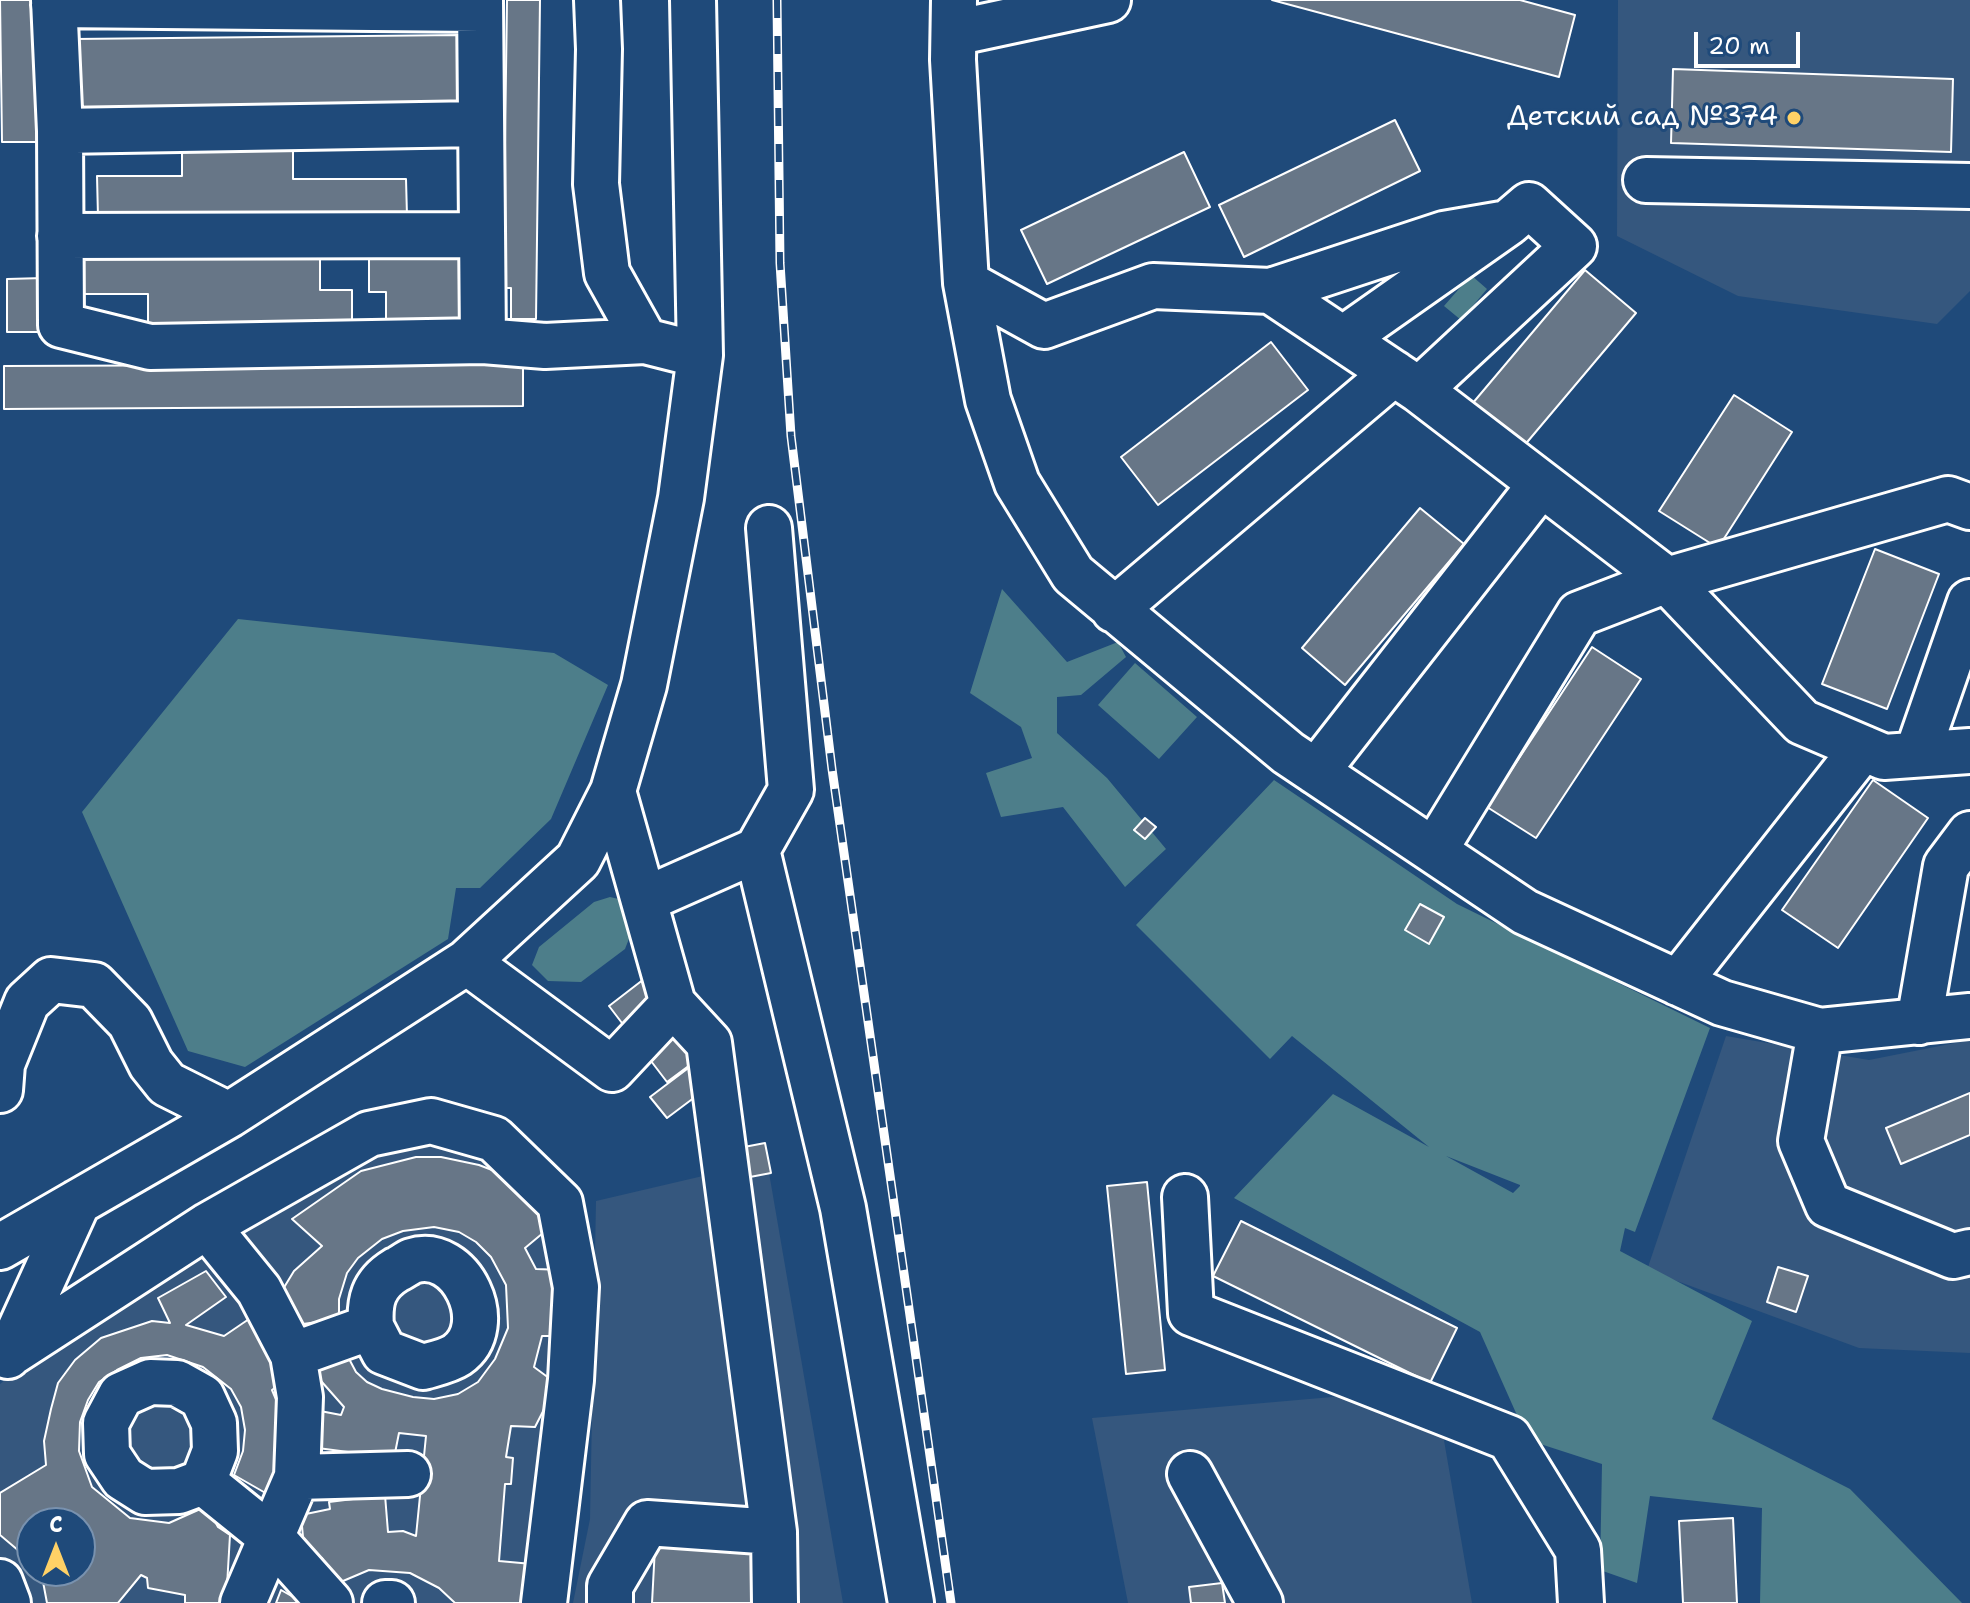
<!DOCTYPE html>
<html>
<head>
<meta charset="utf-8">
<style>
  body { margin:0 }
  #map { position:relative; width:1970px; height:1603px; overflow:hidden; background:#1f4a7a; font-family:"Shantell Sans",sans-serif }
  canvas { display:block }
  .north { position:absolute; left:16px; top:1507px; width:80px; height:80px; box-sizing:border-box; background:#1f4a7a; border:2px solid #7992af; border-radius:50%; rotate:0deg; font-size:22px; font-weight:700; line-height:32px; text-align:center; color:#fff }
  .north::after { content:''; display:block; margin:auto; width:28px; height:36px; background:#ffd166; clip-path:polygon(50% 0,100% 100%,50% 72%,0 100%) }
  .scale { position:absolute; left:1694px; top:32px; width:106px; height:36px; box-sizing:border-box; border:4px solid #fff; border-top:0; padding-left:10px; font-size:24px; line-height:28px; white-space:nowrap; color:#fff; -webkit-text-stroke:6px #1f4a7a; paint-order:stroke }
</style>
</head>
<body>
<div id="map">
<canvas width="1970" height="1603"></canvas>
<div class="north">С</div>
<div class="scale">20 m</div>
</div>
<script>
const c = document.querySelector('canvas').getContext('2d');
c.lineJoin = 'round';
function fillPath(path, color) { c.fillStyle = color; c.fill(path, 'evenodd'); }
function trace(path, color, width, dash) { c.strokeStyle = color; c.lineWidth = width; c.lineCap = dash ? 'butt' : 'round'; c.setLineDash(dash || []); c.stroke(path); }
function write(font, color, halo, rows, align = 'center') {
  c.font = font + ' "Shantell Sans",sans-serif'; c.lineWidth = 6; c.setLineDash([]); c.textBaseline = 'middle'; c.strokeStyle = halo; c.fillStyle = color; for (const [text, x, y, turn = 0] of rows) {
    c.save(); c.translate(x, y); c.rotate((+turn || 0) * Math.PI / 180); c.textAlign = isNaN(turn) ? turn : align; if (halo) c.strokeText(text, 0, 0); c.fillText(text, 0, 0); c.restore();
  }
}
const built = new Path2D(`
  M1618,0h352v291l-33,33 -199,-28 -121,-60z
  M1726,1036l143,24 101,-20v313l-111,-5 -212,-78z
  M426,1141l68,9 73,66 -28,387h-539v-219l59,-45 303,-191zM32,1523h48v48h-48z
  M767,1161l76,442h-270l17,-84 6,-318z
  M1435,1388l37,215h-344l-36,-185z`);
const green = new Path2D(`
  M1471,275l16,14 -26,31 -17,-14z
  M1002,589l65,73 51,-20 8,15 -45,38 -24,2v36l50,45 59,71 -41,38 -62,-80 -62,10 -15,-44 46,-15 -11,-31 -51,-34z
  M238,619l316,34 54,32 -57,134 -71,69h-24l-8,51 -203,128 -57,-16 -106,-239z
  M1135,663l62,54 -38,42 -61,-54z
  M1274,780l183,124 253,124 -75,204 -10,-4 -5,23 132,70 -40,98 138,70 112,114h-202l2,-95 -112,-12 -13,87 -37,-13 2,-106 -74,-24 -48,-108 -246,-134 99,-104 96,53 -137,-111 -22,23 -134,-134zM1446,1156l74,29v1l-7,7z
  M610,897l13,3 9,31 -7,18 -44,33 -33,-1 -16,-16 7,-18 55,-45z`);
const building = new Path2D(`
  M0,0h44l2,142h-44z
  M507,0h33l-4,319h-25v-31h-8z
  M1272,0h248l55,15 -16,62z
  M459,35l1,70 -386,5v-71z
  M1673,69l280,10 -2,73 -280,-9z
  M1395,120l25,51 -176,86 -25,-52z
  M293,143v36h113l1,37 -309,1 -1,-41h85v-32z
  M1184,152l26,55 -163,77 -26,-54z
  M464,254v71l-78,1v-34h-17v-37z
  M75,257h245v33h32v37h-204v-33h-73z
  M1585,270l51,43 -113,134 -51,-43z
  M44,278v54h-37v-53z
  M1271,342l37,48 -150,115 -37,-48z
  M523,364v42l-519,3v-43z
  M1734,395l58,37 -74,116 -59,-37z
  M1420,508l44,36 -119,141 -43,-37z
  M1875,549l64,25 -52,135 -65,-25z
  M1592,647l49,32 -105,159 -49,-31z
  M1873,780l55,38 -90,130 -56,-38z
  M1145,818l11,9 -11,12 -11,-9z
  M1420,904l24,13 -15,27 -24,-14z
  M644,979l58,77 -35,26 -58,-76z
  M695,1063l16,22 -44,33 -17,-21z
  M1970,1093v42l-69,29 -15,-36z
  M765,1143l6,30 -21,4 -6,-30z
  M416,1157h25l38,8 26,10 50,48 -30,25 11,21 28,1v66h-22l-8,31 23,17 -22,43 -24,-1 -5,31 7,1 -2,26h-6l-6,77 33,3 -6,39h-71l-16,-15 -29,-15 -41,-3 -33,14 -14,-26 -17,1 -4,-44 29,-6 -1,-7 56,-7 3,37 15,-1 13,5 10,-100 -27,-3 -5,25 -84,-11 5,-37 26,5 3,-8 -30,-34 33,-18 9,17 11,10 15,7 31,8 21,2 24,-5 20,-12 17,-23 13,-31 -2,-43 -15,-28 -15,-15 -17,-10 -25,-5 -31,4 -21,8 -24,19 -11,15 -8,26v20l-36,5 -23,-30 14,-23 28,-25 -30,-27 69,-48z
  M1147,1182l18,188 -39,4 -19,-188z
  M1241,1221l216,107 -27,55 -217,-107z
  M1778,1267l30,9 -12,36 -29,-10z
  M206,1271l20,26 -40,28 38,11 25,-17 36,61 -13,10 8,19 -1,55 -10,31 -35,-20 9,-24 2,-21 -4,-23 -10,-18 -28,-22 -36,-12 -26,3 -24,12 -18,12 -11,18 -8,22 -1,29 13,36 38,31 39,5 38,-17 11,21 12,8 -4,68h-41v-8l-37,-7 -1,-10 -6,-3 -23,28h-71l-6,-32h39v-48h-48v39l-32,-27v-42l46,-28 -2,-24 7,-32 7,-26 17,-23 26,-22 51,-17 18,2 -12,-25z
  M1733,1518l4,85h-54l-4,-82z
  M655,1547l101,5 -3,51h-101z
  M1222,1583l3,20h-34l-2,-16z
  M281,1590l23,13h-28z`);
const minor = new Path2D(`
  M54,0l6,131 1,194 89,22 333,-6 62,5 100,-5 55,14
  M480,0l3,341
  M597,0l2,49 -3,135 11,89 38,68
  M954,0l-1,60 13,223 22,117 29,83 56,91 215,179 237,159 197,91 98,28 150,-15
  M54,5l426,4
  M954,33l154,-33
  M60,131l421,-7
  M1646,180l324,6
  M60,236l422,-1
  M966,283l78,43 109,-40 118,5 148,99 155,-144 -45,-41 -21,18
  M1271,291l173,-57 64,-11 -165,116
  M1419,390l248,190 135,142 82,35 86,-6
  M1114,610l280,-237
  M1917,754l53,-152
  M1316,772l225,-288
  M757,850l34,-60 -22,-262
  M1434,851l145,-237 88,-34 281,-81 22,8
  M644,900l113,-50 86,358 68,395
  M467,962l145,107 61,-65 -60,-213
  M1678,983l185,-235
  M673,1004l36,39 65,489 1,71
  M1919,1022l27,-156 24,-32
  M1820,1031l-19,110 27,64 125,51 17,-4
  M0,1090l2,-26 25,-62 24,-22 43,5 36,37 21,42 16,20 62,31
  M1185,1197l6,116 318,125 69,112 3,53
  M207,1226l52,64 34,65 7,42 -3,80 -54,126
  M0,1247l229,-132 238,-153 111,-102 35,-69 31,-106 37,-187 19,-143 -7,-355
  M11,1353l196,-127 162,-92 62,-13 63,18 66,64 16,84 -5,93 -27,223
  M293,1355l78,-28c-2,-26 2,-43 25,-57 5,-2 11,-7 16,-9 49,-16 87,65 45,94 -9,6 -24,9 -34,12l-39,-15 -13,-25
  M8,1356l70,-154
  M150,1382l27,1 25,14 12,26 1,28 -12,31 -24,9 -34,1 -22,-14 -16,-24 -1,-31 15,-28z
  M1190,1474l70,129
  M297,1477l111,-3
  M203,1482l68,55 59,66
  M0,1582l8,21
  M385,1603h7
  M610,1603v-17l37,-63 127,9`);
const rail = new Path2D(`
  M777,0l3,263 11,173 41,333 119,834`);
const markers = [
  [1794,118,8,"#ffd166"]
];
const poiNames = [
  ["Детский сад №374",1778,118]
];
fillPath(built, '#35577e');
fillPath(green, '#4d7e8a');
fillPath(building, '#677687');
trace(building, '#fff', 2);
trace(minor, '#fff', 50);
trace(minor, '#1f4a7a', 44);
trace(rail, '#fff', 9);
trace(rail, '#1f4a7a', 6, [18]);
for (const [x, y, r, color] of markers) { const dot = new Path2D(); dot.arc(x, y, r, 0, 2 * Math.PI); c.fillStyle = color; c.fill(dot); trace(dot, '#1f4a7a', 3); }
write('28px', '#fff', '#1f4a7a', poiNames, 'right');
</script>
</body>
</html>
